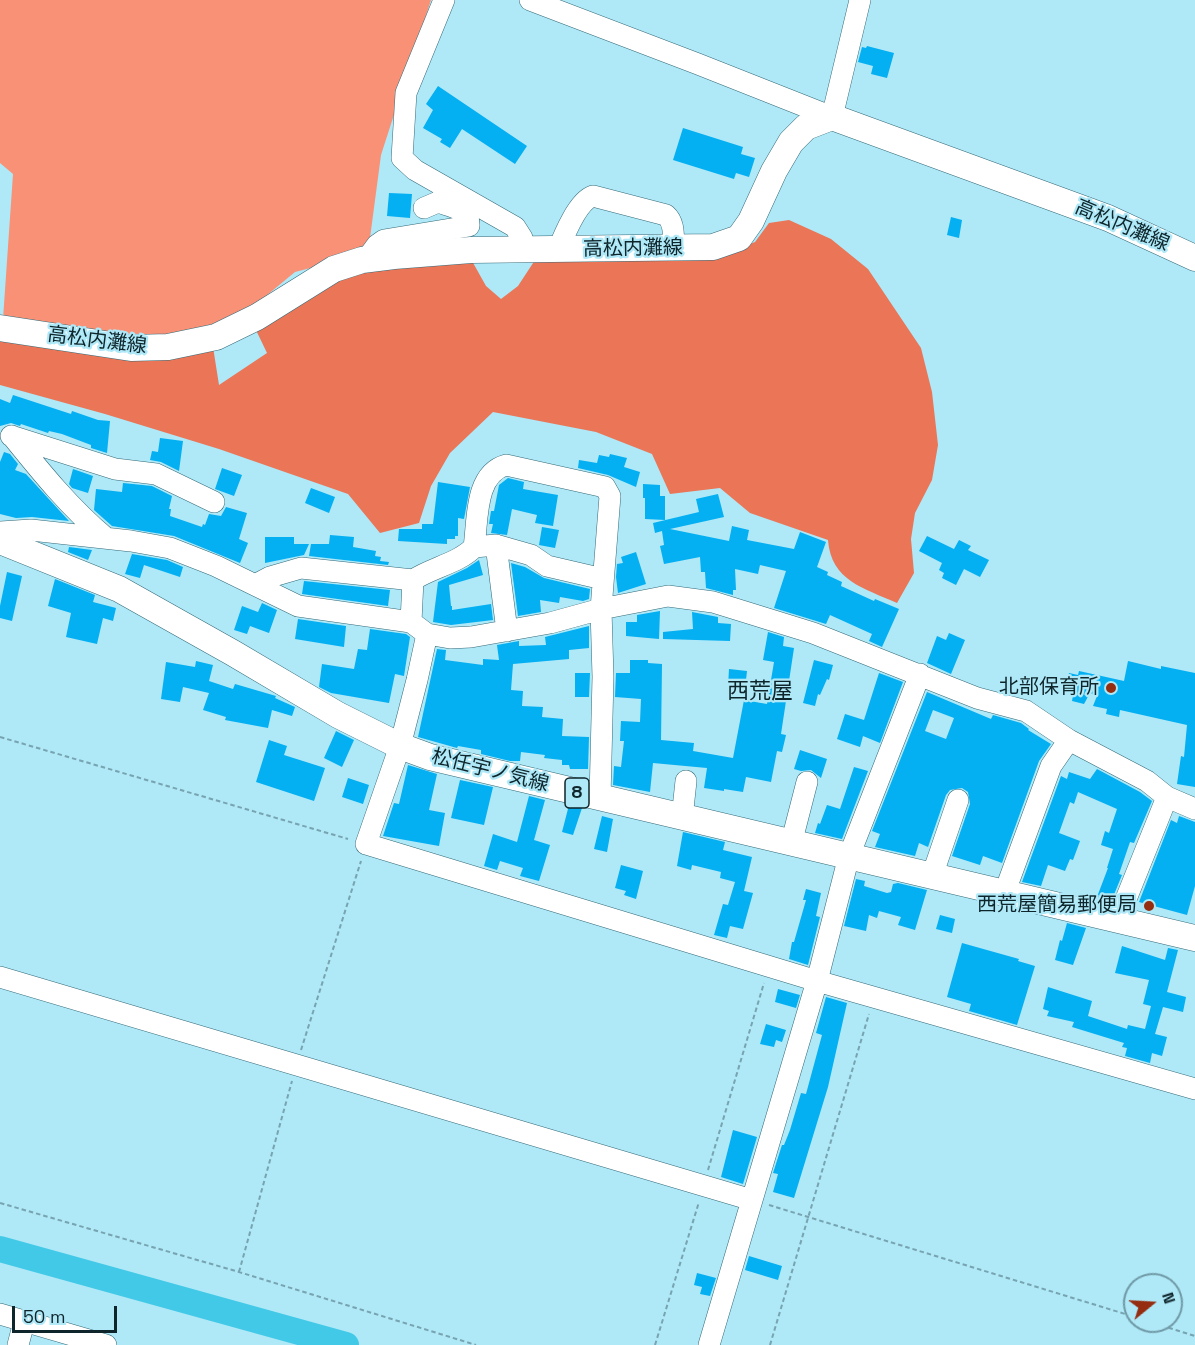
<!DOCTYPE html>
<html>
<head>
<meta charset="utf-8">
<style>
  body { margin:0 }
  #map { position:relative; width:1195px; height:1345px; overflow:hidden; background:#afe8f7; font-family:"Space Grotesk",sans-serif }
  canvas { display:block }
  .north { position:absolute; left:1123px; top:1273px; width:60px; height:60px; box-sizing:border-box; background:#afe8f7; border:2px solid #6f9aa5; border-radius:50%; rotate:72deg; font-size:16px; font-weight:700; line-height:24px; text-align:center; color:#0e252b }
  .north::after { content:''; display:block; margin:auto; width:21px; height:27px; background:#952d11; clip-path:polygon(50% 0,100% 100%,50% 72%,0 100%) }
  .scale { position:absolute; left:12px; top:1306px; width:105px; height:27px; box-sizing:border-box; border:3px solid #0e252b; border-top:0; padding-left:8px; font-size:18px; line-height:21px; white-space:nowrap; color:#0e252b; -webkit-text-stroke:4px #afe8f7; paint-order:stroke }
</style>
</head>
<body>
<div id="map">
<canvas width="1195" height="1345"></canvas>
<div class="north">N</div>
<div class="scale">50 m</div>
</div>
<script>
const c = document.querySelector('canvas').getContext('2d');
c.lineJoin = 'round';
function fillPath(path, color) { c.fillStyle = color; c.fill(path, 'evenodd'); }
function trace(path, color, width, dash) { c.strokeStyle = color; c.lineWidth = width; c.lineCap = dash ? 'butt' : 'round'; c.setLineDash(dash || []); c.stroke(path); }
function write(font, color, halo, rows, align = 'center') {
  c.font = font + ' "Space Grotesk","Noto Sans JP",sans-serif'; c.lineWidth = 4.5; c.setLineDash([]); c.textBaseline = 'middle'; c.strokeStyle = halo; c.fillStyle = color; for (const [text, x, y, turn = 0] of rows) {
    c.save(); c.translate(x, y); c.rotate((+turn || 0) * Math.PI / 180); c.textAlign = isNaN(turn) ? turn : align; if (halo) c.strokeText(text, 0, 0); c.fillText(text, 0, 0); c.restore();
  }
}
const green = new Path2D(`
  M0,0h431l-50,155 -13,98 -73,19 -57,47 -90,20 -145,-20 10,-145 -13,-11z`);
const forest = new Path2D(`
  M789,220l42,19 37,30 53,79 11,44 6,53 -6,35 -17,33 -4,26 3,34 -17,30c-33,-15 -66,-22 -69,-63l-78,-27 -30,-25 -50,6 -18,-40 -56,-22 -103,-20 -43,41 -19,33 -12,37 -39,10 -32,-39 -129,-45 -114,-35 -105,-29v-46l213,8 6,38 48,-32 -12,-25 95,-53 55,-10 67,-4 14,25 15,13 17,-13 17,-26 186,-4 34,-14 14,-19z`);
const river = new Path2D(`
  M0,1249l346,96`);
const building = new Path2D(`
  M867,46l27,7 -7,25 -16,-4 2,-8 -15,-4 4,-15 4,1z
  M438,86l89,60 -12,18 -53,-35 -12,19 -10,-6 2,-3 -19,-11 10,-18 -7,-6z
  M683,128l60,19 -2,7 14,4 -6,19 -13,-4 -2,6 -61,-19z
  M389,193l23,1 -2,24 -23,-2z
  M951,217l11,3 -3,18 -12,-3z
  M13,395l58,19 1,-3 26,9 12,1 -3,32 -16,-5v-3l-29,-11 -13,-3 -1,2 -27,-9 -1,2 -9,-3 -11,3v-27l10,4z
  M160,438l23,3 -4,30 -18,-9 -11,-2 2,-9 6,1z
  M4,452l6,2 8,10 -3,6 11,4 43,47 -37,-4 -16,1 -16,-4v-52z
  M610,454l17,4 -3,9 16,5 -4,15 -28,-12 -30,-7 1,-8 18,3 2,-8 10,2z
  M222,468l20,7 -8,21 -19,-7z
  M73,469l20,7 -5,17 -16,-5 -3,-4z
  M508,478l16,4 -1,7 35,6 -5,31 -18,-3 2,-8 -25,-6 -5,26 -16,-2 2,-9h-4l2,-13h3l5,-26z
  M438,482l32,5 -6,32 -6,-1v18h-3v3h-8v5l-49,-3 1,-12h23v-5h11z
  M123,483l29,3 20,10 -3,13h2l-1,7 32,11 1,-3 2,1 4,-11 12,2 5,-9 21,6 -8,26 9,4 -8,20 -66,-27 -62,-10 -18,-16 2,-21 26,3z
  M643,484l17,1v11h5v24l-20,-1v-21h-2z
  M311,488l24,9 -6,16 -24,-10z
  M718,494l6,23 -54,12 59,12 3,-15 17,4 -2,10 47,9 6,-17 26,10 -9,25 11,5 -1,3 15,7 -1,4 33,15 1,-2 24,10 -17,38 -13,-6 3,-7 -42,-19 -4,9 -52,-16 12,-37 -26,-6 -2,9 -23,-5 1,21h-3v5l-27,-7 -1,-16h-4l-1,-15 -36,7 -4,-18 4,-1 -2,-14 -7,2 -2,-10 46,-11 -3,-13z
  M542,527l17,3 -4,18 -16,-3z
  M330,535l24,2 -1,10 23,4 -1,5 6,1 -1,4 9,1 -1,3 -79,-9 2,-12h18z
  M927,536l27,13 5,-9 12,6 -3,4 21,10 -9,17 -16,-8 -8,16 -14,-7 2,-5 -5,-3 3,-7 -23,-12z
  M265,537h29v7h15l-5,11 -39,8z
  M69,547l23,3 -4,10 -20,-8z
  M636,552l10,32 -28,9 -2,-16 1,-13 6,-1 -2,-6z
  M132,554l35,6 16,7 -3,10 -36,-12 -4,13 -15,-4z
  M479,560l4,15 -34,10 2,21h1v4l39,-6 2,16 -42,5 -18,-3 5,-40 29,-14z
  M511,563l14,4 19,11 46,11 -1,10 -6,2 -23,-4 -1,6 -19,-3 1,12 -23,4z
  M7,572l15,4 -10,45 -12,-3v-12z
  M55,579l40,16 -2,7 23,6 -3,13 -10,-3 -6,26 -31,-7 5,-24 -23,-7z
  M304,581l86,9 -2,16 -86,-12z
  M262,603l15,7 -8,23 -19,-7 -3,8 -13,-4 8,-24 16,6z
  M660,611l-1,28 -33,-3v-14h11v-7z
  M692,612l26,5v6l13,1 -1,17 -67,-2v-7l30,-3z
  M298,619l48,7 -2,21 -49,-8z
  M589,626v22l-20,2v9l-56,5 -2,26 12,1 -1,15 21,1 -1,10 21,2 -1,17 27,1 -1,32h-18l-1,-4h-7v-5l-18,-2 1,-3 -24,-3 -1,9h-10l-29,-7v-4l-23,-4 -1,2 -39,-11 19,-88 9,1 -1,10 38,5v-6l16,1 -2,-15 22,-4v5l27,-1 -1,-8z
  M370,629l36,5 4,3 -6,39 -9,-2 -6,29 -58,-10 -12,-6 3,-23 32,5 4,-20 9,1z
  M768,632l16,5 -1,9 11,2 -13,86 5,1 -4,17 -5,-1 -6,31 -25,-5 -3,15 -19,-3v2l-20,-3 3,-20 -54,-5 -3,29 -37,-7 1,-19 7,1 3,-26h-4l1,-20 19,1 1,-23 -26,-2 1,-24h14v-13h18v3l14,1 -1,76 33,3 -1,8 40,7 11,-58 23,4 7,-42 -11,-2z
  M949,633l16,7 -14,34 -24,-11 10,-27 9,4z
  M814,660l19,5 -4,15 -2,-1 -7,16 -2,-1 -3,12 -12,-3z
  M196,661l17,4 -4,16 24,8 2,-5 41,12 -1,2 20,9 -3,9 -20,-6 -4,18 -43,-8 1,-3 -23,-7 6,-17 -26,-6 -3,15 -19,-3 5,-37 29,5z
  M1128,661l33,8v-3l34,7v114l-18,-3 4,-28 3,1 3,-32 -67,-15 -1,7 -13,-3 1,-5 -14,-3 4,-10 -7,-3 -6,11 -12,-3 2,-11 -8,-2 3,-15 9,2 1,-4 45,10z
  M729,669l18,2 -2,18 -17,-2z
  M575,673h15l-1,24h-14z
  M879,673l24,9 -23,61 -17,-7 -3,11 -23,-8 8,-25 19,6z
  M927,692l64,27 2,-4 28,8 8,6 -1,1 23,14 -12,17 -37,102 -19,-7 -3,9 -28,-9 18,-52 -2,-12 -6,-4 -12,2 -4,5 -18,52 -9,-4 -4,13 -40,-9 5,-13 -8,-3zM933,710l21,8 -8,21 -21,-8z
  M336,731l18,9 -12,27 -18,-9z
  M269,740l18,6 -3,9 41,13 -11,33 -58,-19z
  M800,750l27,9 -6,19 -10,-8 -10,1 -7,-2z
  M408,765l29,9 -8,36 16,3 -6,33 -56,-10 11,-33 5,1z
  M854,767l14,4 -26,68 -27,-6 3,-10 2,1 7,-19 13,4z
  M1097,769l43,23 12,9 -18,42 -4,-1 -11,32 3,1 -11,27 -14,-5 11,-29h-1l6,-19 -12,-4 4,-14 4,2 8,-24 -39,-17 -4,12 -4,-2 -11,31 21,8 -7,19 -3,-1 -5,12 -17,-6 -7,21 -19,-4 39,-106 6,3 2,-7 21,7z
  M348,778l21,7 -6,19 -21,-7z
  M460,780l33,7 -9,38 -33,-7z
  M529,796l16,4 -11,40 16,5 -11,36 -19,-5 3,-8 -23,-7 -3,9 -13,-4 9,-32 24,8z
  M569,805l13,3 -9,27 -11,-3z
  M602,816l11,3 -6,33 -13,-3z
  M1179,816l16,6v64l-8,29 -48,-13 32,-82 6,3z
  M683,832l42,10 -2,8 29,7 -8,34 9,2 -10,36 -13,-3 -3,12 -13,-3 9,-31 5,1 7,-23 -15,-4 1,-6 -29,-7 -1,5 -14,-4z
  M621,865l22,6 -7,28 -12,-4 2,-4 -11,-3z
  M856,879l9,2 -1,5 23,7 4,-1 2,-8 5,-1 29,7 -12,40 -17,-5 3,-8 -22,-6 -2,7 -8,-3 -3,16 -22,-5z
  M806,889l15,4 -5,23 4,1 -12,48 -19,-6 3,-17h2l12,-42h-3z
  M940,915l15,4 -3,14 -16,-4z
  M1067,923l19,5 -13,37 -18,-5 5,-20 2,1z
  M962,943l57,16 -1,2 17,5 -18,59 -48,-14 2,-7 -24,-7z
  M1122,946l43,14 3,-12 10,2 -11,42 19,5 -3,15 -20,-5 -8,27 12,3 -5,19 -10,-3 -2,10 -25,-7 2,-8 -5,-1 2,-4 -52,-16 2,-5 -27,-6 2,-5 -6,-2 5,-22 44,14 -4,15 39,13 1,-4 17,4 6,-23 -8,-2 6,-24 -34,-7z
  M778,989l22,6 -4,13 -21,-6z
  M826,997l21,6 -19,84 -34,111 -21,-6 5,-18 -5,-1 9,-28h2l6,-15 11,-37 5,1 16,-59 -6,-2z
  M766,1024l20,6 -4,12 -6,-2 -2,7 -14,-3z
  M733,1130l24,7 -14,47 -22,-7z
  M749,1256l33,10 -4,14 -33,-10z
  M697,1273l19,5 -6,18 -10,-2 2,-7 -8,-2z`);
const path = new Path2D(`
  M0,737l348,102
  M301,1050l60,-189
  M708,1170l56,-187
  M0,1203l239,69 237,73
  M769,1205l366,112
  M239,1272l53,-191
  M1147,1321l48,15
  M655,1345l44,-143
  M770,1345l99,-331`);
const minor = new Path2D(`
  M444,0l-38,93 -4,65 13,12 100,57 7,11 4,13
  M530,0l168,64 134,53 28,-117
  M558,250c6,-15 20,-49 35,-54l73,19c9,8 7,21 8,33
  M366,260l11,-15 7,-5 85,-14c1,-17 -17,-19 -31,-24l-14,6
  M11,436l104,33 41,5 58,28
  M12,436c29,36 58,72 94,102
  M0,532l31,-2 100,11 39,7 46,18 82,40 113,16 16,12 23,4 21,-1 79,-14 51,-14 67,-13 45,6 100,31 164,65 49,13 43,29 78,41 20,16 -49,122
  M496,545l35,10 16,11 56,13
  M255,585l15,-8 31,-9 112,12
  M411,622l2,-42c18,-12 48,-18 61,-33
  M507,631l-11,-86 -22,2c4,-25 0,-73 32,-82l99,22 5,9 -9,113 2,68 -3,121
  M427,634l-10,46 -17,66 -34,98 451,137 378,108
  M1167,797l28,12
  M682,818l4,-37
  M791,844l16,-62
  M932,876l26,-76
  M1004,894l47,-128 18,-26
  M0,977l752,223
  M0,1314l106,31
  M18,1345l6,-23
  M709,1345l108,-364 32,-125 71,-182`);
const major = new Path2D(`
  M0,328l131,20 37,-1 48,-10 41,-20 77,-48 28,-9 32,-4 77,-6 242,-3 26,-9 12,-17 23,-50 17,-29 15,-15 26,-10 276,101 87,40
  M0,541l119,48 114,64 105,62 62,31 30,11 765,181`);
const markers = [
  [1111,688,6,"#952d11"],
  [1149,906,6,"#952d11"]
];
const shields = [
  [577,793,24]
];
const shieldNames = [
  ["8",577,793]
];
const streetNames = [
  ["高松内灘線",1122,226,23],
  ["高松内灘線",633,249,-1],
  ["高松内灘線",97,341,7],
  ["松任宇ノ気線",490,771,14]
];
const poiNames = [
  ["北部保育所",1099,688],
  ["西荒屋簡易郵便局",1137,906]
];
const quarterNames = [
  ["西荒屋",760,692]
];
fillPath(green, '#f99176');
fillPath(forest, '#ea7557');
trace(river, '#41c9e7', 26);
fillPath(building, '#04aff2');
trace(minor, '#346a78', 22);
trace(major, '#346a78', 27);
trace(path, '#77a4b0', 2, [4.5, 3]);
trace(minor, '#fff', 21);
trace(major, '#fff', 26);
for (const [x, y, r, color] of markers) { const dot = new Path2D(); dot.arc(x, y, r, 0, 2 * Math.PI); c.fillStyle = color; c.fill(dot); trace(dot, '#afe8f7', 2); }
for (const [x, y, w] of shields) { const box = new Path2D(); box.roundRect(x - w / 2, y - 15, w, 30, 4.5); c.fillStyle = '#afe8f7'; c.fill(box); trace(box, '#0e252b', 1.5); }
write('bold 18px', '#0e252b', null, shieldNames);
write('20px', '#0e252b', '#afe8f7', streetNames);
write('20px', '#0e252b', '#afe8f7', poiNames, 'right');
write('22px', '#0e252b', '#afe8f7', quarterNames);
</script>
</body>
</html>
